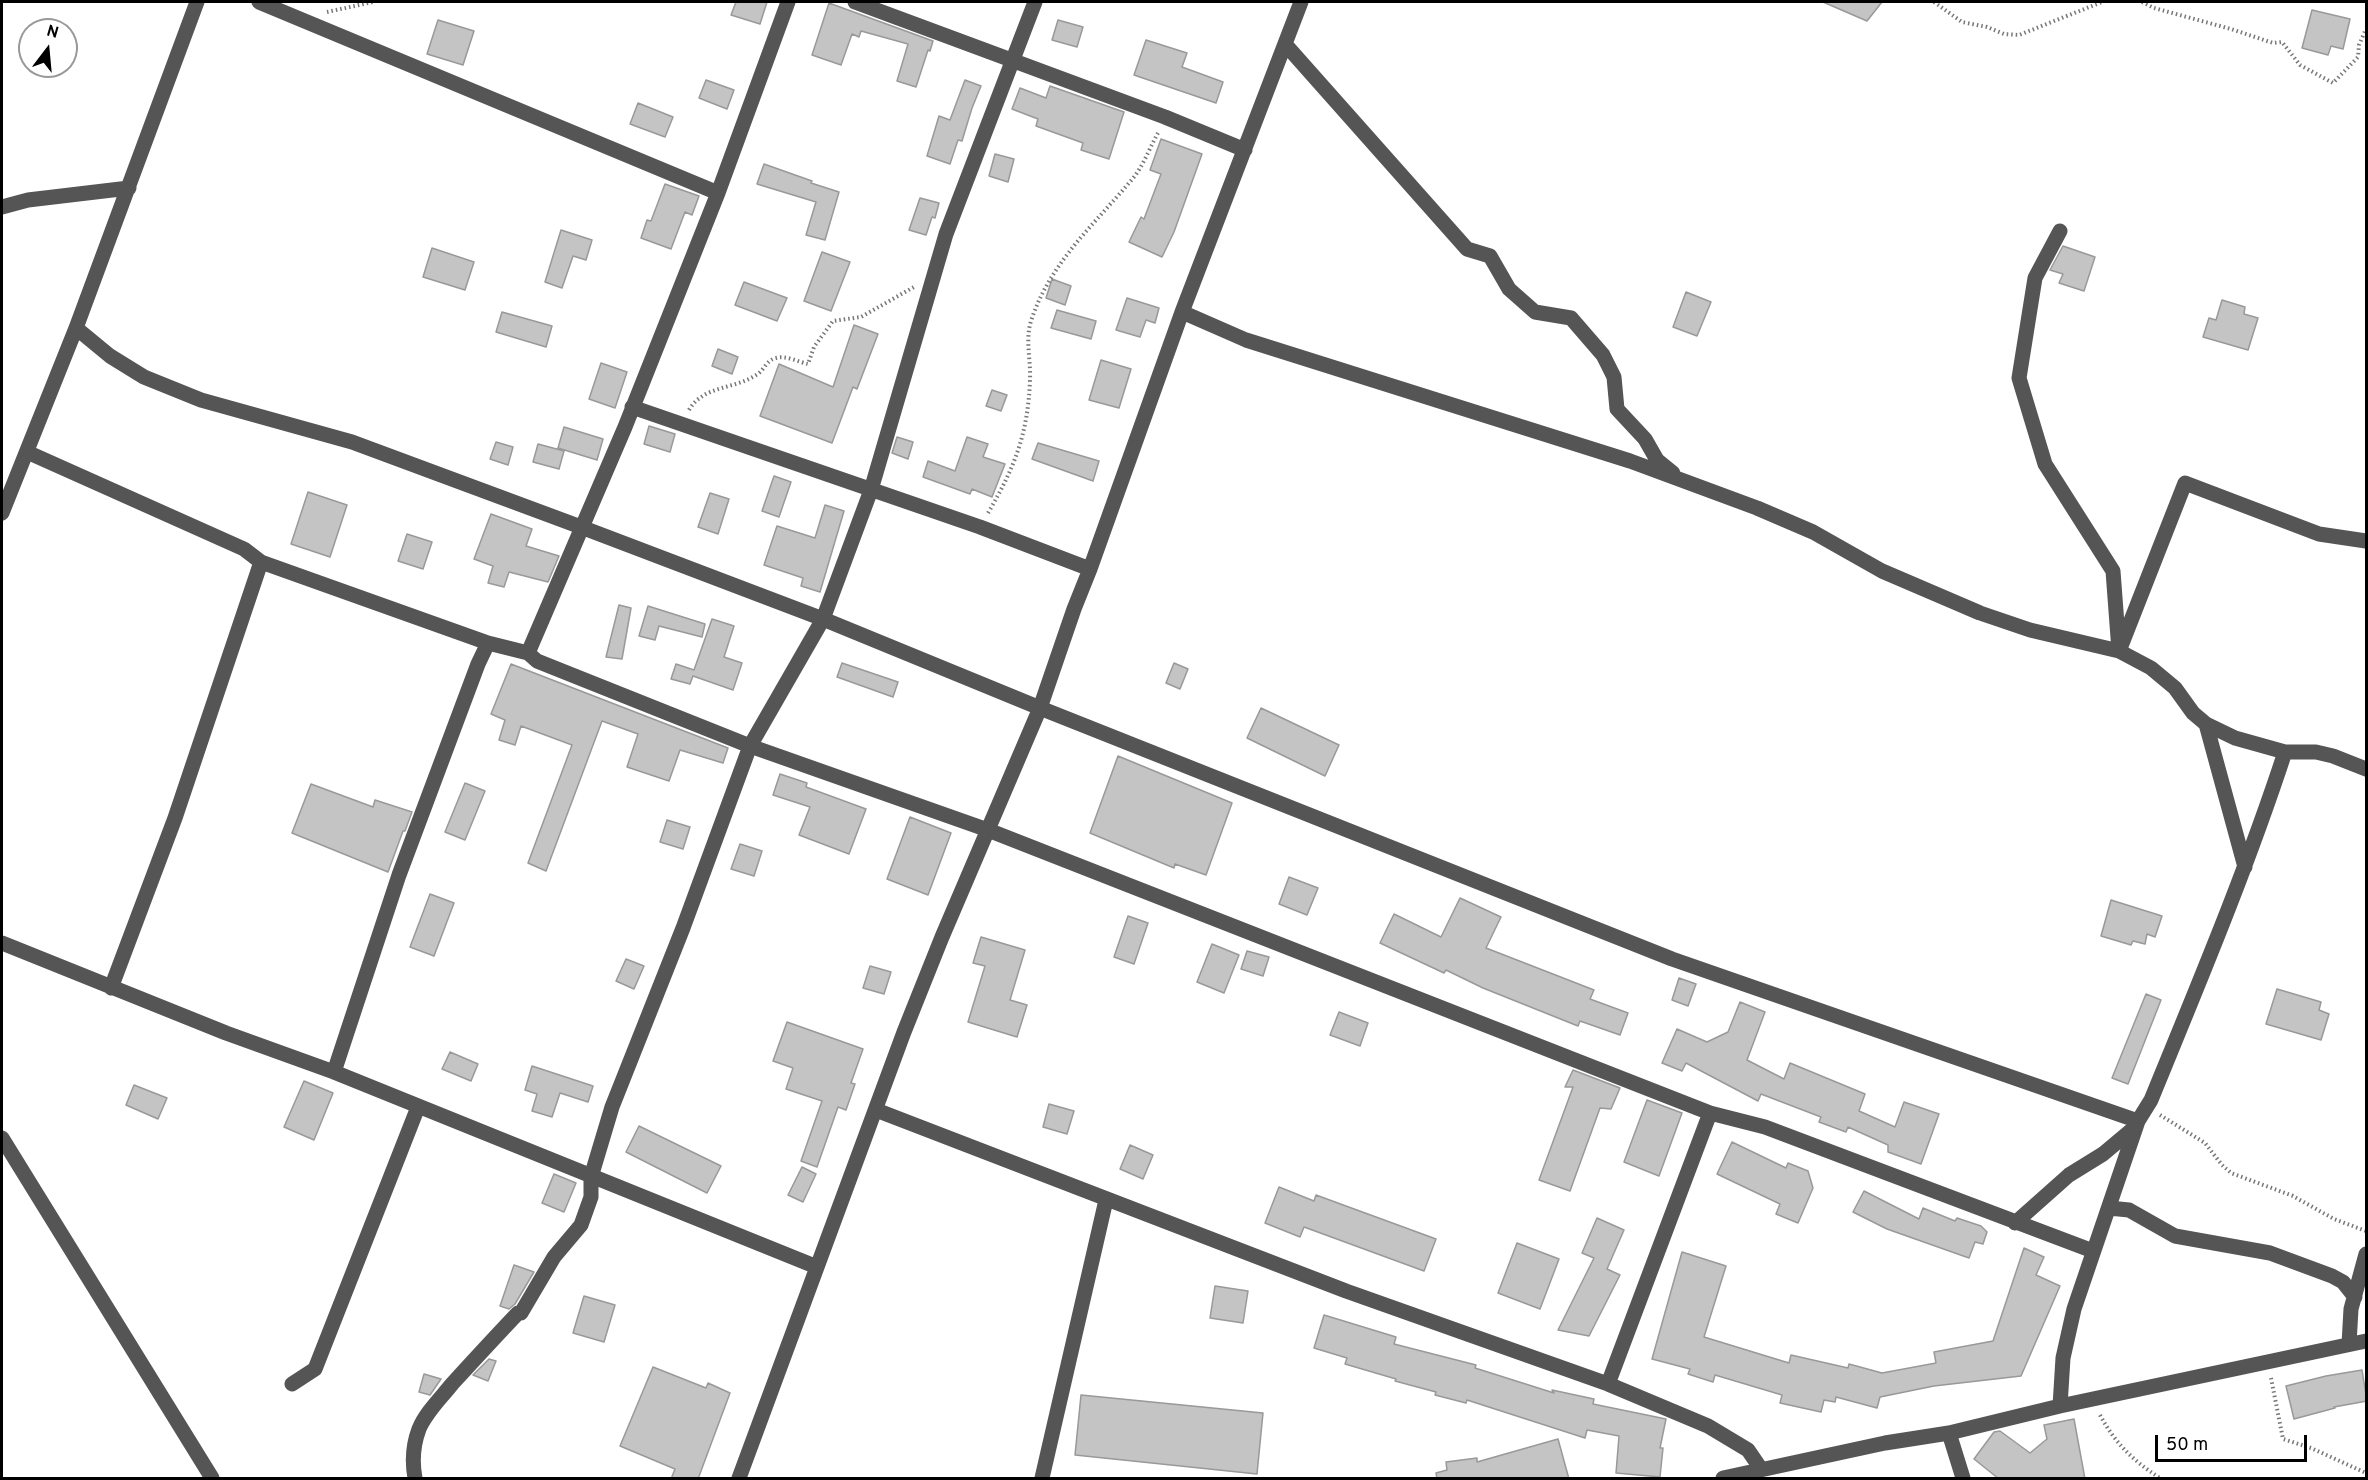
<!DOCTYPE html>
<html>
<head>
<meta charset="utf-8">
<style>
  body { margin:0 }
  #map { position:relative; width:2368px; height:1480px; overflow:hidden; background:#fff; font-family:Overpass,sans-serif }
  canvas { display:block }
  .frame { position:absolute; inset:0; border:3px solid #000; pointer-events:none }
  .north { position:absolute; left:18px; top:18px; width:60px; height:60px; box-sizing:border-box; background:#fff; border:2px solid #999; border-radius:50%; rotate:16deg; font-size:16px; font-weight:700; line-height:24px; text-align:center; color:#000 }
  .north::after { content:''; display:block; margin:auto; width:21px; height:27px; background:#000; clip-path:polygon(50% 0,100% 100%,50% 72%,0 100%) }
  .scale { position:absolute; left:2155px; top:1435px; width:152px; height:27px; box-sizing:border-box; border:3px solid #000; border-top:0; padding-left:8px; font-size:18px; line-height:21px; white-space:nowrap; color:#000; -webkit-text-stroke:4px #fff; paint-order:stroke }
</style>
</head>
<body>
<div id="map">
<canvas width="2368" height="1480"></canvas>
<div class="frame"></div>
<div class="north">N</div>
<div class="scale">50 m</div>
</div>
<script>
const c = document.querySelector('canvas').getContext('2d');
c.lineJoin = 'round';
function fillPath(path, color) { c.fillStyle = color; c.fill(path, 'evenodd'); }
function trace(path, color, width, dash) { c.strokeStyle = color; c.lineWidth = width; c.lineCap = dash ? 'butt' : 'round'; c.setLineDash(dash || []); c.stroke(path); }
const building = new Path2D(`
  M736,2h31l-7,22 -29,-9z
  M1823,2h59l-15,19z
  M829,3l104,38 -3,10 -2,-1 -12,37 -19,-6 11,-37 -47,-13 -2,6 -7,-3 -11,31 -29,-10z
  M2312,10l38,9 -7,30 -12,-3 -3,9 -26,-7z
  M438,20l36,11 -11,34 -36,-11z
  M1058,20l25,7 -6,20 -25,-7z
  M1146,40l41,13 -5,14 41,15 -7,21 -82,-28z
  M706,80l28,10 -7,19 -28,-11z
  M965,80l16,6 -9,22 -10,33 -4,-1 -8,24 -23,-8 12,-40 11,4z
  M1050,86l74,26 -15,47 -28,-9 2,-7 -47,-17 2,-7 -26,-10 8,-21 26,10z
  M638,103l35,14 -8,20 -35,-13z
  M1161,139l41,15 -28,78 -12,25 -33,-15 12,-25 3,2 17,-45 -11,-4z
  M995,154l19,5 -6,23 -19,-6z
  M764,164l48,17 -1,2 28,9 -14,48 -19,-5 10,-33 -59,-18z
  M665,184l34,12 -7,19 -7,-3 -14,37 -30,-11 6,-18 4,1z
  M920,198l19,5 -4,15 -3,-1 -6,18 -17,-5z
  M561,230l31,10 -6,20 -13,-4 -11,32 -17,-6z
  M2063,246l32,11 -11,34 -25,-8 4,-9 -13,-4z
  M432,248l42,14 -9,28 -42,-13z
  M822,252l28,10 -19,49 -27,-10z
  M1052,279l19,7 -6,19 -19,-7z
  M744,282l43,16 -10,23 -42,-16z
  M1686,292l25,10 -14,34 -24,-9z
  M1127,298l32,10 -4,15 -9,-3 -6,17 -24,-7z
  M2222,300l23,7 -1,7 14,4 -10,32 -45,-13 6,-19 7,2z
  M1057,310l39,11 -5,18 -40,-11z
  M502,312l50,14 -6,21 -50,-15z
  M854,325l24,9 -21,55 -4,-2 -21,56 -72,-27 19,-52 54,23z
  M718,349l20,8 -6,17 -20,-8z
  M1101,360l30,9 -12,39 -30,-8z
  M601,363l26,9 -12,36 -26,-9z
  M992,390l15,5 -6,16 -15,-5z
  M649,426l26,8 -5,18 -26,-8z
  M564,427l39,12 -6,21 -39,-12z
  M897,437l16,5 -5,17 -16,-6z
  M967,437l21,7 -5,13 22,7 -13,33 -20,-8 -2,5 -47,-17 5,-16 27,10z
  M496,442l17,5 -5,18 -18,-6z
  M1038,443l61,18 -6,20 -61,-22z
  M538,444l26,7 -5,18 -26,-7z
  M774,476l17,6 -12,35 -17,-6z
  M308,492l39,13 -17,52 -39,-13z
  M710,493l19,6 -11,35 -20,-7z
  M825,505l19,6 -24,81 -19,-6 2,-8 -39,-13 13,-39 38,12z
  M491,514l41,15 -6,17 33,10 -11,26 -39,-10 -5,15 -16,-4 5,-17 -19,-7z
  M407,534l25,8 -9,27 -25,-8z
  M619,605l12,3 -9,51 -16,-2z
  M648,606l57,18 -3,13 -43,-11 -4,14 -16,-4z
  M712,619l22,7 -10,31 18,6 -9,27 -40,-14 -3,8 -19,-5 5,-15 18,6z
  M842,663l56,19 -5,15 -56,-20z
  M1174,663l14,6 -8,20 -14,-6z
  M511,664l217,84 -5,15 -43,-13 -11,31 -42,-14 11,-33 -36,-13 -56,150 -18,-8 44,-118 -51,-19 -6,19 -16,-5 6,-20 -14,-6z
  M1261,708l78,37 -14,31 -78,-38z
  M1118,756l114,47 -26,72 -31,-11 -1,4 -84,-35z
  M780,774l27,9 -1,4 60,22 -17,45 -50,-19 11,-28 -37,-12z
  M465,783l20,8 -20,49 -20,-8z
  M311,784l62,23 2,-7 37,12 -7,19h-2l-15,41 -96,-39z
  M910,817l41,16 -23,62 -41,-16z
  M667,820l23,7 -7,22 -23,-7z
  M740,844l22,7 -8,25 -23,-7z
  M1289,877l29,11 -11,27 -28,-11z
  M430,894l24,9 -20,53 -24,-9z
  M1460,898l41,19 -15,31 108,42 -4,9 38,14 -8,22 -40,-14 -2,5 -95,-38 -37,-18 -2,3 -64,-30 14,-29 47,23z
  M2111,900l51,16 -7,21 -8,-3 -2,10 -12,-3 -2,4 -30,-9z
  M1128,916l20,7 -14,41 -20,-7z
  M981,937l44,13 -15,50 17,5 -10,32 -49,-15 17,-56 -12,-3z
  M1212,944l27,11 -15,38 -27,-11z
  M1247,951l22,6 -6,19 -22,-7z
  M626,959l18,7 -10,23 -18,-8z
  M870,966l21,6 -7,22 -21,-6z
  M1679,978l17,6 -8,22 -16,-6z
  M2277,989l44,13 -2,8 10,4 -8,26 -55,-16z
  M2146,994l15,6 -33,84 -16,-6z
  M1740,1002l25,10 -18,48 37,19 6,-16 75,31 -6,17 36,16 9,-25 35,12 -18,50 -33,-12v-7l-40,-18 -2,5 -27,-10 2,-5 -60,-23 -3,7 -72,-38 -4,8 -20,-8 15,-34 30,13 21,-10z
  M1339,1012l29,11 -8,23 -30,-11z
  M787,1022l76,27 -12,34 4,1 -9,26 -8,-3 -21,60 -16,-6 21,-60 -36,-12 7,-21 -20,-7z
  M450,1052l28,12 -7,17 -29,-12z
  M532,1066l61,20 -5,16 -28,-9 -8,24 -20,-6 5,-17 -12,-4z
  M1573,1070l47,18 -9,21 -11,-1 -30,83 -31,-11 34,-93h-8z
  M304,1081l29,12 -19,47 -30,-13z
  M134,1085l33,13 -9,21 -32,-14z
  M1647,1100l35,13 -23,63 -35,-14z
  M1049,1104l25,7 -7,23 -24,-7z
  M639,1126l82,40 -14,27 -81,-41z
  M1732,1142l54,26 2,-5 20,8 5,17 -15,35 -22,-9 4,-10 -63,-30z
  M1130,1145l23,10 -10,24 -23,-10z
  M802,1167l14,7 -13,28 -15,-7z
  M554,1174l22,9 -12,29 -22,-9z
  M1279,1187l35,14 2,-6 120,44 -12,32 -120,-44 -4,10 -35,-14z
  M1864,1191l55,28 4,-11 32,13 2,-3 24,8 6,6 -4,12 -8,-2 -6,16 -82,-29 -34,-17z
  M1597,1218l27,12 -17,39 13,6 -31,61 -31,-6 36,-72 -12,-5z
  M1517,1243l42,16 -19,50 -42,-16z
  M2024,1248l20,9 -8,18 24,11 -39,90 -87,10 -54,11 -3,11 -41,-11 -1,5 -11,-2 -3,12 -41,-9 2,-8 -67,-20 -2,7 -25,-8 2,-5 -38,-10 30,-107 44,14 -22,71 85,26 2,-8 57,13 1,-4 33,9 54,-10 -2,-11 59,-11z
  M514,1265l20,7 -19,32 -6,5 -9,-3z
  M1215,1286l33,5 -5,32 -33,-5z
  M584,1296l31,9 -11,37 -31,-9z
  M1324,1315l72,22 -2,7 82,21 -1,3 79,25 -2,-3 42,9 -1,5 73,15 -6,29h3l-3,29 -44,-4 3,-37 -32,-6 -2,8 -118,-38 -1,3 -31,-8 1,-3 -41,-11 1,-2 -51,-15 2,-6 -33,-10z
  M489,1359l7,2 -8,20 -15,-6z
  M653,1367l53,21 2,-5 22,10 -32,86h-27l4,-10 -55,-23z
  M2362,1370l5,31 -33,6 1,1 -41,11 -8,-33 40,-10z
  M424,1374l17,5 -11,16 -11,-3z
  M1081,1395l182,18 -6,61 -182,-19z
  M2074,1419l11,60h-86l-25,-20 20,-27 6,-1 30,22 17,-14 -3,-14z
  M1558,1439l11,40h-132l-1,-6 11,-3 -1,-8 31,-4v4z`);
const path = new Path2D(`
  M1934,2l28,20 25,5 17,7 15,1 83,-33
  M2142,2l12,6 77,21 42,14 9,-1 18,23 33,18 25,-26 1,-12 7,-16
  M327,12l46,-10
  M689,410c15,-26 48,-20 70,-37 6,-5 8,-13 17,-15 9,-3 23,4 32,6l6,-17 19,-26 28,-4 53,-30
  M988,513c27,-46 40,-80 42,-133 1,-20 -5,-40 1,-59 19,-59 65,-98 103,-144 10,-13 16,-30 24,-44
  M2160,1115l45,28 17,22 9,8 62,23 41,23 32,12
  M2271,1378l12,61 28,9 55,25
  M2100,1415c15,28 33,46 60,63`);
const minor = new Path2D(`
  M259,2l459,191
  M855,2l310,115 80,33
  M1285,44l182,205 23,7 19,33 26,23 36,6 32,37 11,22 3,32 28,30 12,21 16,13
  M2,207l26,-7 101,-12
  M2060,231l-25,47 -16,100 26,86 68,107 6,80
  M1182,312l64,28 384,121 127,47 56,24 69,39 98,42 50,17 89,21 32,17 24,20 18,25 13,11 29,14 50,14h31l17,4 33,13
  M76,328l34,28 34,21 57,23 151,42 229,85 242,92 217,89 632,251 466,162
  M632,407l348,120 110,42
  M27,452l217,97 17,13 227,81 40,10 9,8 213,85 238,84 722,283 55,14 328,124
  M2,513l74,-185 121,-326
  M2121,646l64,-163 134,51 47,7
  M528,653l97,-226 93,-234 70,-191
  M2206,724l39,143
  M2,943l224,90 108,39 483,195
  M111,988l64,-170 86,-256
  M334,1072l65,-197 79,-211 10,-21
  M876,1110l470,181 262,93 100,42 40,24 13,19
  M2,1138l210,340
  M2109,1208l20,2 46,26 95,17 62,23 11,6 12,15
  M2015,1223l54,-48 34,-21 31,-26
  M2349,1344l2,-35 15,-55
  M292,1384l23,-15 103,-262
  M1608,1384l102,-271
  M2060,1406l3,-48 11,-49 64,-188 13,-21c47,-115 95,-229 134,-348
  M1949,1433l14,45
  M415,1478c-3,-16 -2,-33 4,-49 7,-17 22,-31 33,-45 22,-24 44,-48 66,-71h3l33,-56 27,-32 10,-28v-20l21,-70 71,-179 67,-182 73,-127 48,-129 75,-256 89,-232
  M739,1478l165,-446 38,-95 98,-229 34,-99 16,-40 92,-257 119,-310
  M1042,1478l64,-278
  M1723,1478l162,-35 64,-10 111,-27 306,-65`);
fillPath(building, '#c4c4c4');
trace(building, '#999', 1.5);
trace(path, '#777', 4, [1.5, 3]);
trace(minor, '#555', 15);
</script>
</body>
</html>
